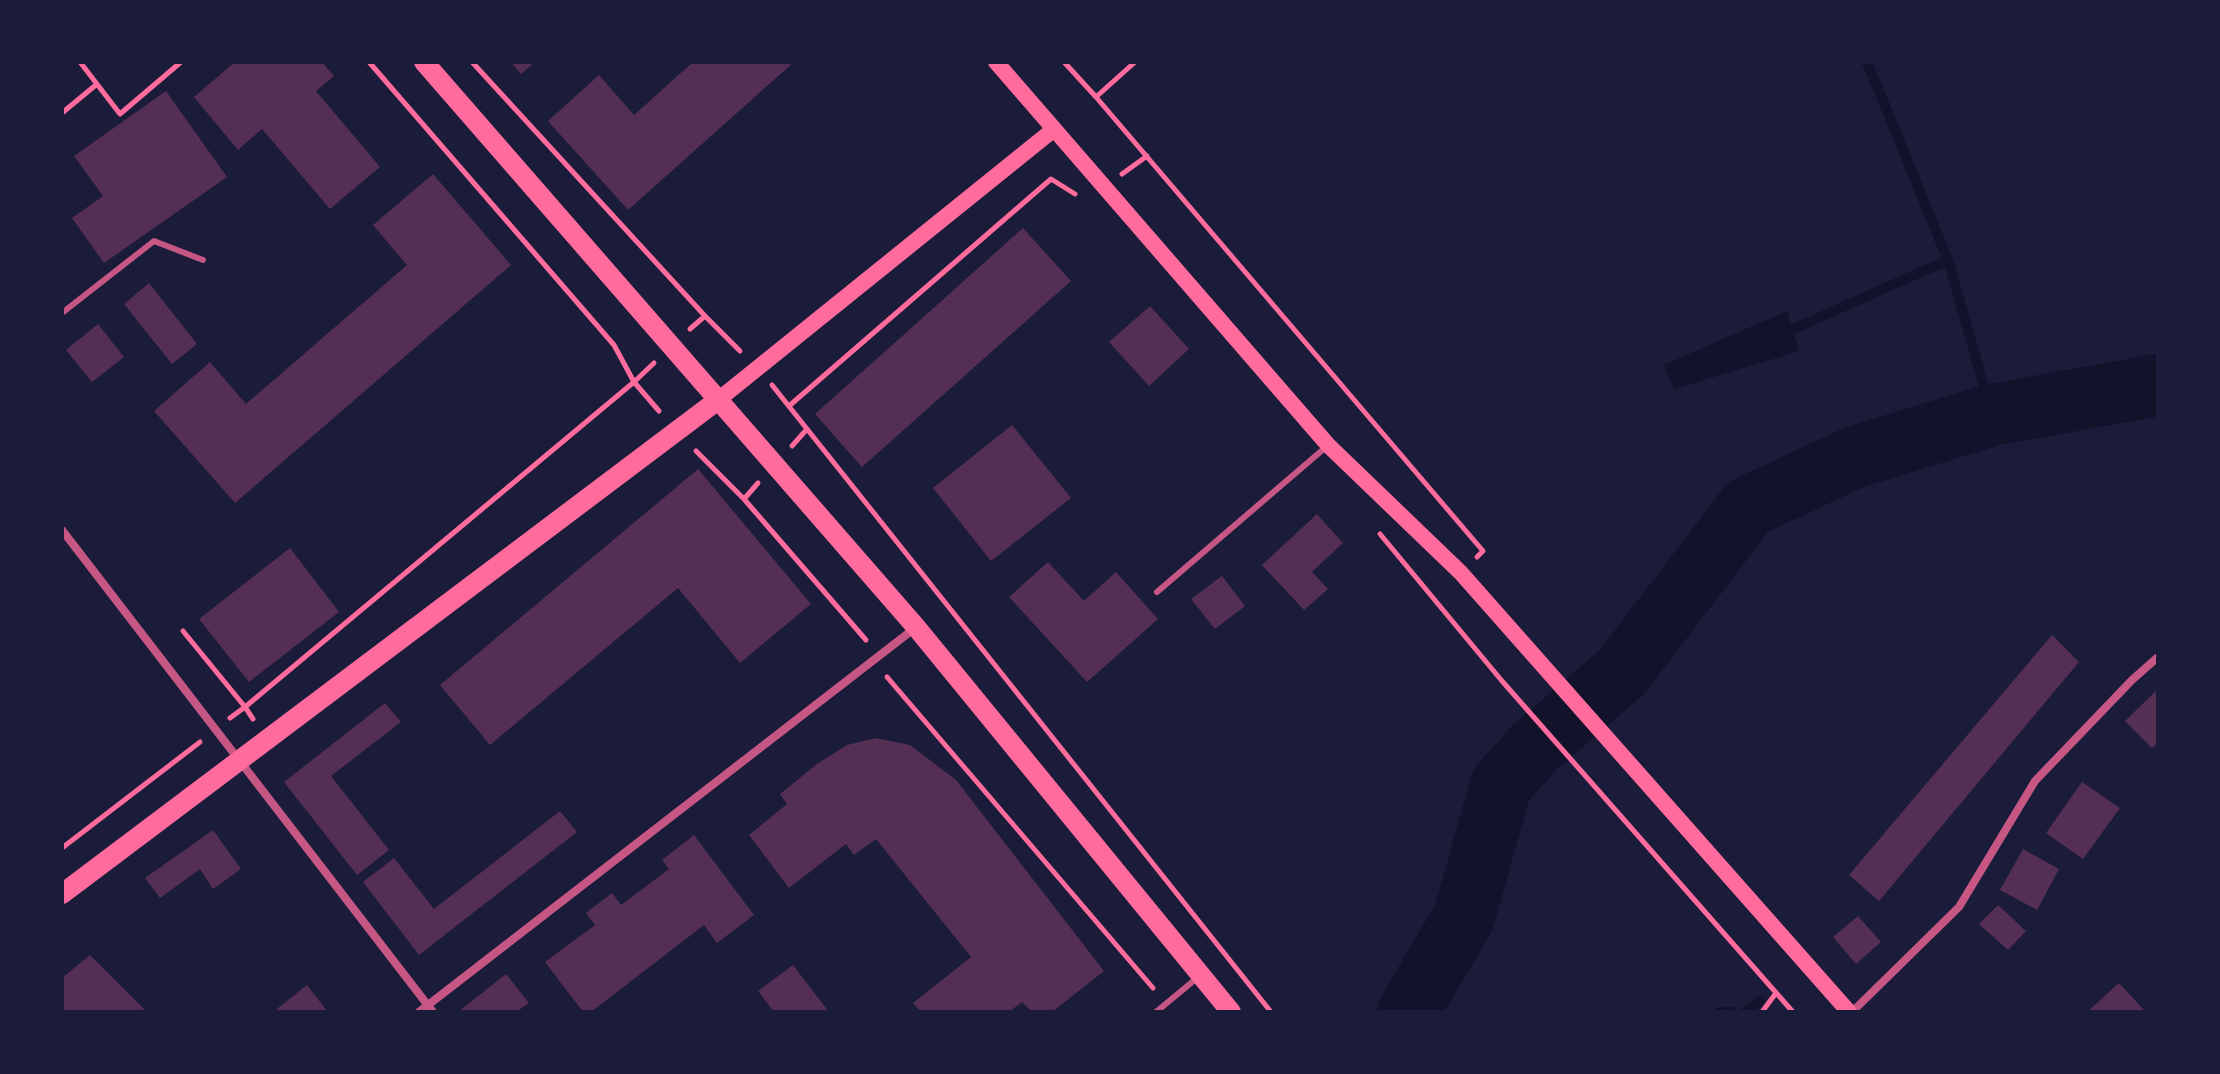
<!DOCTYPE html>
<html>
<head>
<meta charset="utf-8">
<style>
  body { margin:0 }
  #map { position:relative; width:2220px; height:1074px; overflow:hidden; background:#1b1b3a; font-family:"Noto Sans",sans-serif }
  canvas { display:block }
  .frame { position:absolute; inset:0; border:64px solid #1b1b3a; pointer-events:none }
</style>
</head>
<body>
<div id="map">
<canvas width="2220" height="1074"></canvas>
<div class="frame"></div>
</div>
<script>
const c = document.querySelector('canvas').getContext('2d');
c.lineJoin = 'round';
function fillPath(path, color) { c.fillStyle = color; c.fill(path, 'evenodd'); }
function trace(path, color, width, dash) { c.strokeStyle = color; c.lineWidth = width; c.lineCap = dash ? 'butt' : 'round'; c.setLineDash(dash || []); c.stroke(path); }
const water = new Path2D(`
  M1787,311l12,40 -125,38 -10,-24z`);
const stream = new Path2D(`
  M1867,62l81,198 44,155
  M1780,335l168,-75
  M1719,1012h13
  M1746,1012l14,-11`);
const river = new Path2D(`
  M1408,1012l56,-95 37,-132 33,-37 88,-76 126,-165 107,-50 137,-42 166,-30`);
const building = new Path2D(`
  M235,62h87l12,14 -18,15 64,76 -50,42 -68,-80 -24,21 -44,-53z
  M511,62h24l-14,12z
  M693,62h101l-166,148 -80,-89 51,-46 35,40z
  M166,91l61,86 -123,86 -32,-45 31,-22 -29,-40z
  M433,174l78,91 -276,238 -81,-92 56,-49 36,42 161,-139 -34,-40z
  M1023,228l48,53 -209,186 -47,-53z
  M149,283l48,61 -25,20 -48,-60z
  M1150,306l39,43 -40,37 -40,-44z
  M98,324l26,33 -32,25 -26,-32z
  M1012,425l59,73 -80,63 -58,-73z
  M698,469l113,135 -71,59 -62,-75 -188,157 -50,-60z
  M1317,514l26,29 -31,29 16,17 -24,21 -42,-45z
  M290,548l49,64 -90,70 -50,-63z
  M1048,562l36,39 32,-29 42,47 -71,63 -78,-85z
  M1222,576l23,30 -30,23 -24,-30z
  M2052,635l27,27 -200,239 -30,-26z
  M2158,689v54l-6,5 -27,-27z
  M385,703l16,19 -70,54 58,74 -32,25 -73,-93z
  M876,738l34,7 46,35 148,191 -52,41h-20l-10,-10 -13,10h-88l-8,-9 58,-46 -95,-118 -22,16 -8,-11 -57,44 -40,-53 38,-31 -7,-10 37,-30 30,-19z
  M2082,782l38,26 -37,51 -37,-26z
  M560,811l17,21 -158,123 -56,-73 31,-24 40,51z
  M213,830l28,39 -28,20 -13,-20 -40,29 -15,-20z
  M694,835l60,80 -37,28 -13,-18 -113,87h-8l-38,-50 50,-37 -9,-12 26,-20 9,12 48,-36 -7,-9z
  M2023,849l36,20 -22,41 -37,-20z
  M1998,905l28,26 -18,19 -29,-26z
  M1858,916l23,26 -25,22 -23,-27z
  M90,955l57,57h-85v-34z
  M793,965l36,47h-55l-16,-21z
  M506,974l23,29 -13,9h-58z
  M2119,983l27,29h-59z
  M307,985l21,27h-55z`);
const path = new Path2D(`
  M80,62l40,52 61,-52
  M472,62l233,254
  M1064,62l32,35
  M1135,62l-39,35 387,454 -6,6
  M62,113l35,-29
  M1122,174l25,-18
  M690,329l15,-13 35,35
  M654,363l-20,19 25,29
  M772,385l499,627
  M789,406l262,-227 24,15
  M792,446l15,-17
  M696,451l48,48 14,-16
  M744,499l122,141
  M1380,534l122,147 291,331
  M183,631l62,76 389,-325 -20,-37 -245,-283
  M887,677l266,311
  M230,718l15,-11 8,12
  M62,848l138,-106
  M1762,1012l14,-19`);
const service = new Path2D(`
  M62,313l92,-72 49,19
  M1157,592l169,-145
  M1156,1012l41,-34`);
const minor = new Path2D(`
  M62,530l371,482
  M419,1012l496,-384
  M1852,1012l107,-105 76,-126 97,-101 26,-23`);
const secondary = new Path2D(`
  M996,62l332,383 133,128 388,439
  M718,400l335,-270`);
const primary = new Path2D(`
  M424,62l492,565 315,385
  M62,894l656,-494`);
fillPath(water, '#12122b');
trace(stream, '#12122b', 10);
trace(river, '#12122b', 62);
fillPath(building, '#542f53');
trace(path, '#ff6b9d', 5);
trace(service, '#c65784', 6);
trace(minor, '#c65784', 8);
trace(secondary, '#ff6b9d', 16);
trace(primary, '#ff6b9d', 20);
</script>
</body>
</html>
